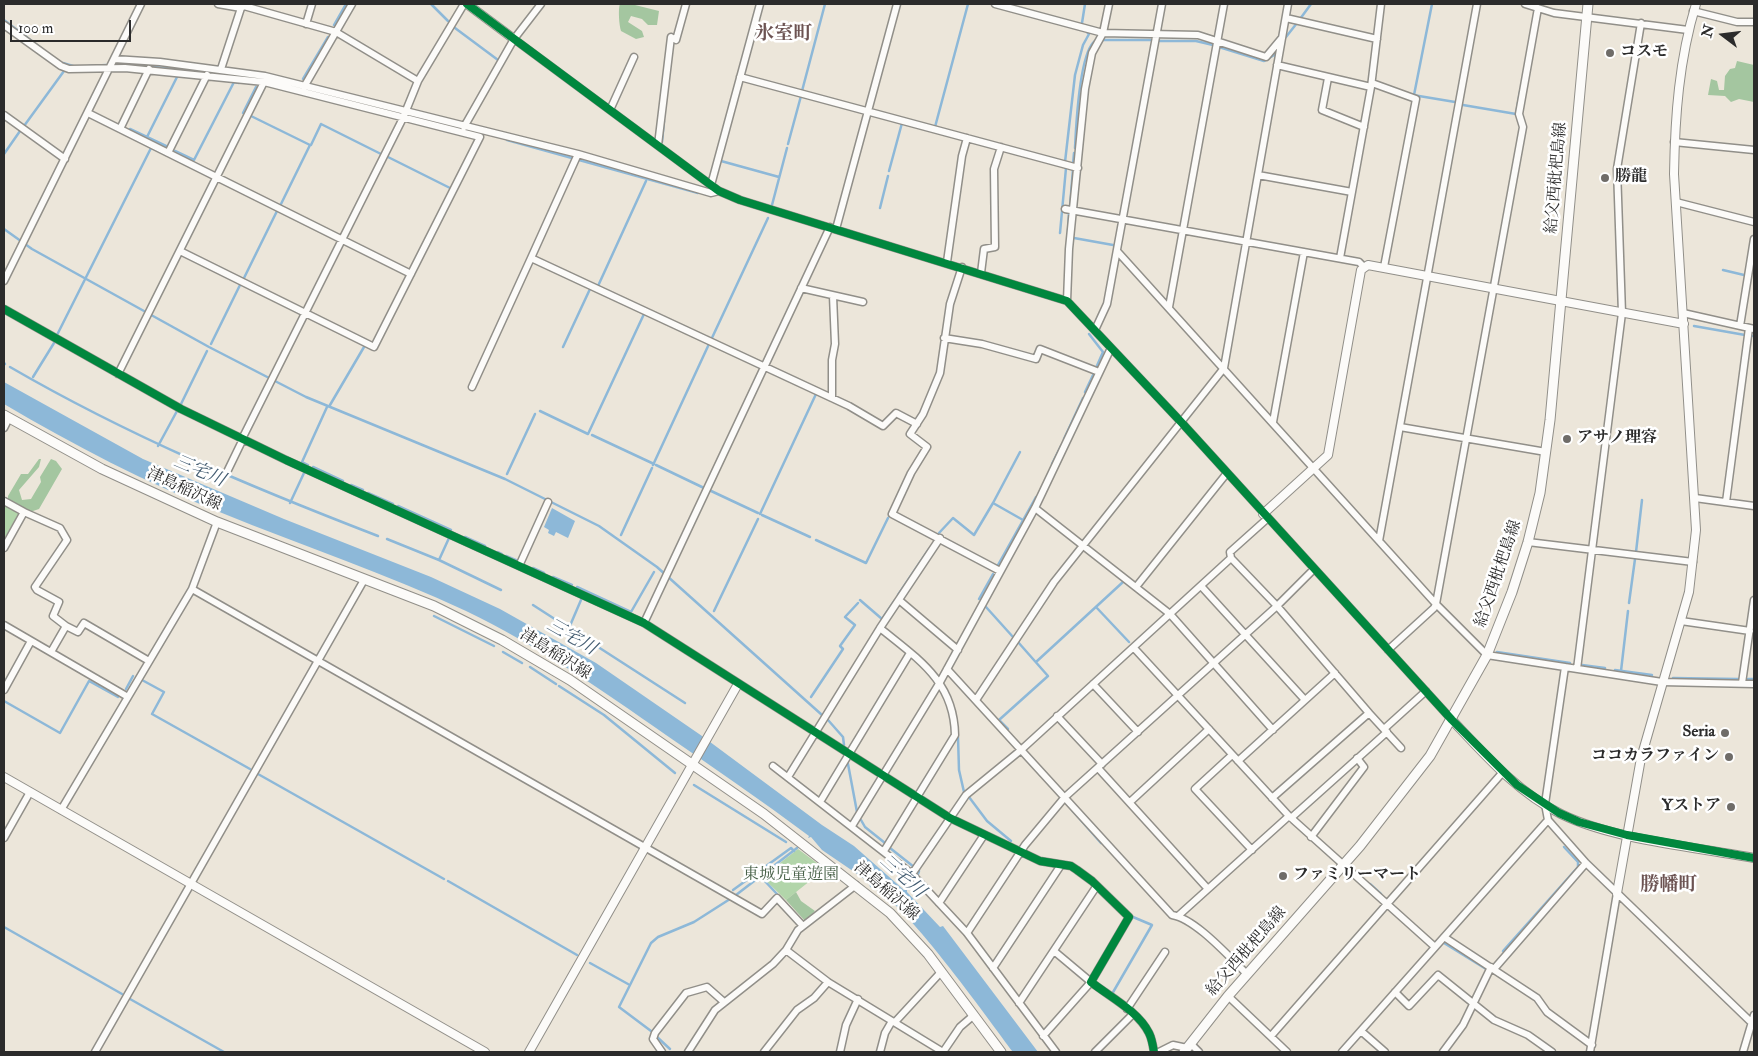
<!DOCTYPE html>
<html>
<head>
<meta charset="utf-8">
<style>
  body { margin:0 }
  #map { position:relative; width:1758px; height:1056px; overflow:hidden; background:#ece6da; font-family:"IM FELL Double Pica",serif }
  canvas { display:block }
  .frame { position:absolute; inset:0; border:5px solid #2b2b2b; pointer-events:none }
  .north { position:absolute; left:1698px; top:10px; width:50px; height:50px; -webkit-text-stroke:4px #fff; paint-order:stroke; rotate:285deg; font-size:14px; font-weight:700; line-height:20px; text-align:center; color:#2b2b2b }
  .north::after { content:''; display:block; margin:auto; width:18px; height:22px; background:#2b2b2b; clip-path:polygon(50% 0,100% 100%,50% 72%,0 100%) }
  .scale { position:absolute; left:10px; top:20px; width:121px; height:22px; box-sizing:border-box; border:2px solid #2b2b2b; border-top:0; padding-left:6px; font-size:15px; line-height:18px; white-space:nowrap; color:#2b2b2b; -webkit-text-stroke:4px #fff; paint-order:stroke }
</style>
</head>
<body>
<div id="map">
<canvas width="1758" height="1056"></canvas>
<div class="frame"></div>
<div class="north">N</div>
<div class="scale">100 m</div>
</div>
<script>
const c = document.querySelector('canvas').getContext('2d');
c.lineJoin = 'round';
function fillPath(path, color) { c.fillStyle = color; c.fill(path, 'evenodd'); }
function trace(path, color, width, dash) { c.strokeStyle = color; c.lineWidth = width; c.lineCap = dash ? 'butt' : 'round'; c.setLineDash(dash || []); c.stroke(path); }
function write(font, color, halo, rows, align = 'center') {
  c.font = font + ' "IM FELL Double Pica","Noto Serif JP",serif'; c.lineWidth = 5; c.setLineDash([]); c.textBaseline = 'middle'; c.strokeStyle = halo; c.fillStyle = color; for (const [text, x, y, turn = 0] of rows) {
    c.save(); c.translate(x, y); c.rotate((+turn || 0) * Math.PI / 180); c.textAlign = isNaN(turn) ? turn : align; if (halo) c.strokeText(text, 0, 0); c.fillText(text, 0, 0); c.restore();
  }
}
const green = new Path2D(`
  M4,505l15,8 -15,26z
  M798,849l27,20 -39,31 -24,-23z`);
const forest = new Path2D(`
  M620,4h11l28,7 -2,14h-9l-6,-6 -11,-3 -3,6 14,9 2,6 -8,2 -15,-8c-2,-6 -3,-23 -1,-27z
  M1737,61l17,4v37l-15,-3 -8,3 -6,-6 -17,-1 3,-16 6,2 2,9h5l1,-14 5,-7 5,-1z
  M39,459h2l-2,8 -20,23 3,10 9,-1 10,-17 -1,-5 11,-18 5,2 6,8 -23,40 -9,3 -22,-12v-4l13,-22h7z
  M796,892l5,9 14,10 -10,10 -19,-21z`);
const water = new Path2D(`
  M4,382l139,77 141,60 147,58 69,32 96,54 106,73 120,89 32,21 50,44 3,-2v4c11,12 22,23 33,35l3,-1 95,126h-25c-23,-30 -113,-158 -143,-165l-1,-5 -47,-32 -11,-13 -3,1 1,-2c-47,-35 -95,-68 -143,-101 -64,-45 -129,-90 -200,-124 -79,-37 -163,-65 -244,-98 -75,-30 -149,-68 -218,-109z
  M552,508l23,13 -7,17 -12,-6 -2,4 -6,-3 1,-3 -5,-3z`);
const stream = new Path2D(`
  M431,4l17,17
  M1300,19l11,-15
  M4,20l37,28
  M1082,23l3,-19
  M334,25l12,-21
  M455,28l43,32
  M1286,37l11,-14
  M1102,40h51
  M1160,41h36l17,4
  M1219,47l45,14 12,-7
  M63,63l10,3
  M119,64l93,8
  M89,66l17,-1
  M303,79l25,-42
  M804,92l-2,-1 23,-87
  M323,94l26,6
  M1413,95l42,7
  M1414,95l18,-91
  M1463,105l53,9 4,-22
  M243,113l13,-26
  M251,116l59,29 -29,59
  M24,126l40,-55
  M935,127l33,-123
  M130,129l36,17
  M147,137l31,-62
  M507,140l191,53
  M662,142l2,-21
  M788,144l13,-48
  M311,145l10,-21 60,30
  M1075,148c1,-19 4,-102 22,-108
  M175,151l19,9 40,-78 5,1
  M4,154l16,-23
  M388,157l62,31
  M721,161l58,16
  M1065,162l10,-87 8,-30 6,-11 -2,-2
  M1073,164l1,-11
  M889,171l13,-48
  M772,205l15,-57
  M1070,206l3,-37
  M880,208l8,-32
  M4,229l28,20 177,98 97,50 199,82 94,47 58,41 165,148
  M1068,232l1,-19
  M1060,233l6,-65
  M1074,238l39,7
  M1723,270l21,5
  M244,278l33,-67
  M598,286l48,-105
  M1694,326l51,9
  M1089,334l14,18 -7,16
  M57,335l94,-187
  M1753,336h1
  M711,340l57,-122
  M211,344l29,-59
  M563,347l27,-58
  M4,363l1,1
  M10,367c119,69 241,120 368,169
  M33,377l21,-34
  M1085,392l9,-19
  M181,404l26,-53
  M330,405l34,-58
  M540,411l48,23 56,-120
  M592,435l62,29
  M1064,439l19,-41
  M158,446l19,-35
  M1052,464l9,-18
  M308,465l-6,-3 25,-55
  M653,465l56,-121
  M656,465l48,23
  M313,467l30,14
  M507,474l28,-60
  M351,485l12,5
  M709,490l49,23
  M368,493l25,11
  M290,503l14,-30
  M993,503l27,-51
  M398,506l53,24
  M760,514l56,-120
  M762,515l48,22
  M939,533l14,-15 21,17 19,-32 30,17
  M621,535l31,-67
  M465,537l20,9
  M387,539l52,21 62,30
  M816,540l50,23 22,-45
  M498,552l4,2
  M1636,552l6,-52
  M506,556l12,5
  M439,560l10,-22
  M998,565l38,-68
  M533,568l11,5
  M553,577l19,8
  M577,587l54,25 23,-40
  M898,595l31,-46
  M979,599l14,-25
  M860,600l22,19 13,-19
  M1629,603l6,-44
  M533,605l152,98
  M986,607l27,30
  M1096,607l33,35
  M714,611l44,-92
  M434,616l60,30
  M569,628l12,-28
  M503,652l19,11
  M1497,652l73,11
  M1036,662l87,-80
  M1582,665l23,3
  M530,667l26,17
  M1615,670l37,5
  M1621,671l7,-60
  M1673,678l65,1
  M1748,679h6
  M142,680l22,12 -12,22 98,55
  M559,686l45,29 71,58
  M126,689l7,-13
  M811,697l32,-48 -3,-3 15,-21 -10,-8 13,-14
  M4,701l56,32 29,-52 29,16
  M828,720l15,17 1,8
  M1008,729l-9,-9 49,-44 -30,-34
  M958,737l1,33 5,22
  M848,764l9,48
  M258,774l186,105
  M694,785l92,57
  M969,797l18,24 24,20
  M1072,810l29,33
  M861,820l4,7 20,16
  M890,848l24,19
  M918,874l1,-3
  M761,877l16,17
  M448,881l129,74
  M1370,884l11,10
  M733,890l58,-42 3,3
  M736,895l61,-47
  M4,927l118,67
  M1444,943l42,26
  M1503,951l75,-84v-5l-14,-15
  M590,963l38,21
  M1112,994l40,-69 -19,-8
  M130,999l94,53
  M651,1031l-32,-24 32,-64 7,-6 36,-15 36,-23
  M657,1037l13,12`);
const minor = new Path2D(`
  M218,4l23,4 3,-2 92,26 82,49
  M995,4l108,29 -11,20 -7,36 -16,160 -2,52
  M1109,4l-6,29 95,2 68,22 15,-18
  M1525,4l29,9 134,17
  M1693,11l44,11h17
  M1286,18l91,21
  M306,24l6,-20
  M4,25l57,41 8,3 56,-1 139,14 216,55 -106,210 -194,-96
  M514,39l205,152 21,9 327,101 115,122 270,297
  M114,59l46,3 105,14 313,78 133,39 8,-2
  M1277,65l94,22
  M221,69l20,-61
  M740,77l338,91
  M1328,78l-6,32 42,17
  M1372,83l44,16 -32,168
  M304,87l48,-83
  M610,110l24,-53
  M88,113l323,161
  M4,115l61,44
  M464,127l50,-88 27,-35
  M120,129l29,-60
  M1674,142l80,8
  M658,145l13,-108 5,3 10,-36
  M168,153l39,-78
  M578,154l-47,104 318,148 34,20 13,-13 21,11
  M1258,175l94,17
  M711,185l49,-181
  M1676,202l78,20
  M1065,209l294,53 5,5
  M836,229l61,-225
  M1117,251l319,353 51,51 175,27 92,2
  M1340,258l31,-171 10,-83
  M947,262l15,-106 5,-18
  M962,267l-12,37 -10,69 -17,41 -13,20 17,13 -16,26 -19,41 108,57
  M981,273l3,-24 11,-2 -1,-78 7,-22
  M4,281l137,-277
  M801,288l62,14
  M1169,307l55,-303
  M4,309l177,100 105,51 358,163 306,195 90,43 31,5 6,4 15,11 37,36 -38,65c19,15 47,29 58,51 3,6 4,13 5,19
  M1683,313l71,16
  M1740,326l14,-87
  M1095,330l12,-26 55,-300
  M944,338l38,6 54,15 4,-10 59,23
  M118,374l146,-292
  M472,387l59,-129
  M832,398v-38l3,-16 -2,-48
  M1273,422l31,-170
  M1400,427l146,25
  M4,428l5,-10
  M242,439l161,-321 15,-37 46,-77
  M227,472l16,-33
  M1695,498l59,8
  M4,501l20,11 -20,36
  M1726,502l23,-174
  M1035,508l135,106 103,116
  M24,512l36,16 7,12 -32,47 2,3 22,12 -6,14 13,10
  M1379,541l98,-537
  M1528,542l165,20
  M1231,558l46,48 92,107
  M519,566l29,-64
  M1201,586l104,114
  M1136,587l91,-114
  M192,589l570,325 15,-16 26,28
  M899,600l59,50
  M1681,621l69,10
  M644,623l186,-396
  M4,625l124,72
  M880,628c38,31 74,53 75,107l-71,116
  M1134,648l155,168 146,131
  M1388,650l46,-42 2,-4 87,-477 -4,-13 19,-106
  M51,652l15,-26 12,6 6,-9 65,38
  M1565,667l-20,137 3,16 38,43 168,162
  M947,669l225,246c24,4 57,42 75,59
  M1577,669l45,-356 -5,-144 24,-146
  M1742,683l12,-83
  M1093,684l45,48
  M4,690l27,-49
  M976,700l78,-118 170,-214 64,-364
  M1057,716l45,48
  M1384,729l42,-38
  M1232,755l-37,34 57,61
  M1238,761l97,-88
  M773,766l139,108 55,59 89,119
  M1098,768l110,121
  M788,777l92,-149 60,-90
  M1272,798l97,-85 32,35
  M820,802l90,-149
  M1130,802l79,-73
  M61,810l131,-221 25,-67
  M1291,818l96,-86
  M852,826l88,-144 95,-174 76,-160
  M1311,837l53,-70 -7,-9
  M4,838l26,-46
  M912,874l54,-79 55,-45 210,-192 -1,-6 38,-34
  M939,903l45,-68
  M1178,916l111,-100
  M967,933l58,-88 40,-48 212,-191 37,-37
  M1444,937l93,61 10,14 45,33
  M786,950l42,32 115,70
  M993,968l68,-103
  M1494,969l92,-106
  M1395,992l14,14 29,-31 56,45 34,15 24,17
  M1228,996l59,56
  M1019,1003l77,-116
  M1127,1009l38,-57
  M895,1022l46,-50
  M1361,1031l24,21
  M1043,1036l48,-54 -37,-31
  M1271,1036l232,-264
  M1191,1044l8,8
  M95,1052l269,-472
  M662,1052l-9,-13 2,-6 31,-40 21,-6 17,15
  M688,1052l27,-42 58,-46 13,-14 12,-20 58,-45
  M764,1052l33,-42 17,-12 14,-16
  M840,1052l6,-27 12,-26
  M880,1052l5,-19 7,-12
  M943,1052l17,-25 14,-12
  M1095,1052l38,-38
  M1159,1052l14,-7 14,3
  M1342,1052l206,-232
  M1443,1052l20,-27 28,-58
  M1590,1052l27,-159
  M1743,1052l11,-37`);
const tertiary = new Path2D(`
  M467,4l47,35
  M1263,514l65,-59 33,-185 7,-5 316,59
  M1452,720c32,34 66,73 109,94 53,26 135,33 193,44
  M4,777l481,275
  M1617,893l24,-135 48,-166 7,-62 -22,-356c1,-58 5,-114 22,-170
  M529,1052l209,-368`);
const secondary = new Path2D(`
  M4,415l98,54 115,53 217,84 68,34 68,40 194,134 126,99 38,41 73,98
  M1184,1052l44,-56 132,-150 70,-90 57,-101 25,-63 16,-50 12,-49 10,-73 38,-416`);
const cycleway = new Path2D(`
  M467,4l252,187 21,9 327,101 115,122 270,297 65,65 42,28 20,9 48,13 127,23
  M4,309l177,100 105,51 358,163 306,195 90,43 31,5 6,4 15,11 37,36 -38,65c19,15 47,29 58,51 3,6 4,13 5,19`);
const markers = [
  [1610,53,5,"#6f6c68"],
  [1605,178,5,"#6f6c68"],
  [1567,439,5,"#6f6c68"],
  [1725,733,5,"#6f6c68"],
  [1729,757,5,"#6f6c68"],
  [1731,807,5,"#6f6c68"],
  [1283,876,5,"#6f6c68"]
];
const poiNames = [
  ["コスモ",1620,53],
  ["勝龍",1615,178],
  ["アサノ理容",1577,439],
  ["Seria",1715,733,"right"],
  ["ココカラファイン",1719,757,"right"],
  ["Yストア",1721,807,"right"],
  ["ファミリーマート",1293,876]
];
const streetNames = [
  ["給父西枇杷島線",1557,178,-85],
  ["津島稲沢線",184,490,25],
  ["給父西枇杷島線",1499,574,-71],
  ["津島稲沢線",555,655,32],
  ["津島稲沢線",886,892,41],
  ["給父西枇杷島線",1247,952,-49]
];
const parkNames = [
  ["東城児童遊園",791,876]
];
const waterNames = [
  ["三宅川",199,472,23],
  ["三宅川",571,638,30],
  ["三宅川",902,877,42]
];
const quarterNames = [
  ["氷室町",784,35],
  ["勝幡町",1669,886]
];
fillPath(green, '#b2d5aa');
fillPath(forest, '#a4c6a0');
fillPath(water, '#8db8d8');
trace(stream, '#8db8d8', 2.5);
trace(minor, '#918f89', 9);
trace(tertiary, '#918f89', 10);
trace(secondary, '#918f89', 11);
trace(minor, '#fcfbf9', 6);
trace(tertiary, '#fcfbf9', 8);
trace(secondary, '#fcfbf9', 9);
trace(cycleway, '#00873e', 8);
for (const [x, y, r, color] of markers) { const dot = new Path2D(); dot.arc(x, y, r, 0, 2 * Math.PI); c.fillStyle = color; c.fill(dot); trace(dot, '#fff', 2); }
write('bold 16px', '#2b2b2b', '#fff', poiNames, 'left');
write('16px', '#2b2b2b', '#fff', streetNames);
write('16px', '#496249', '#fff', parkNames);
write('italic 18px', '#425b70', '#fff', waterNames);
write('bold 19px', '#6c5352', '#fff', quarterNames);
</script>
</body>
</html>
